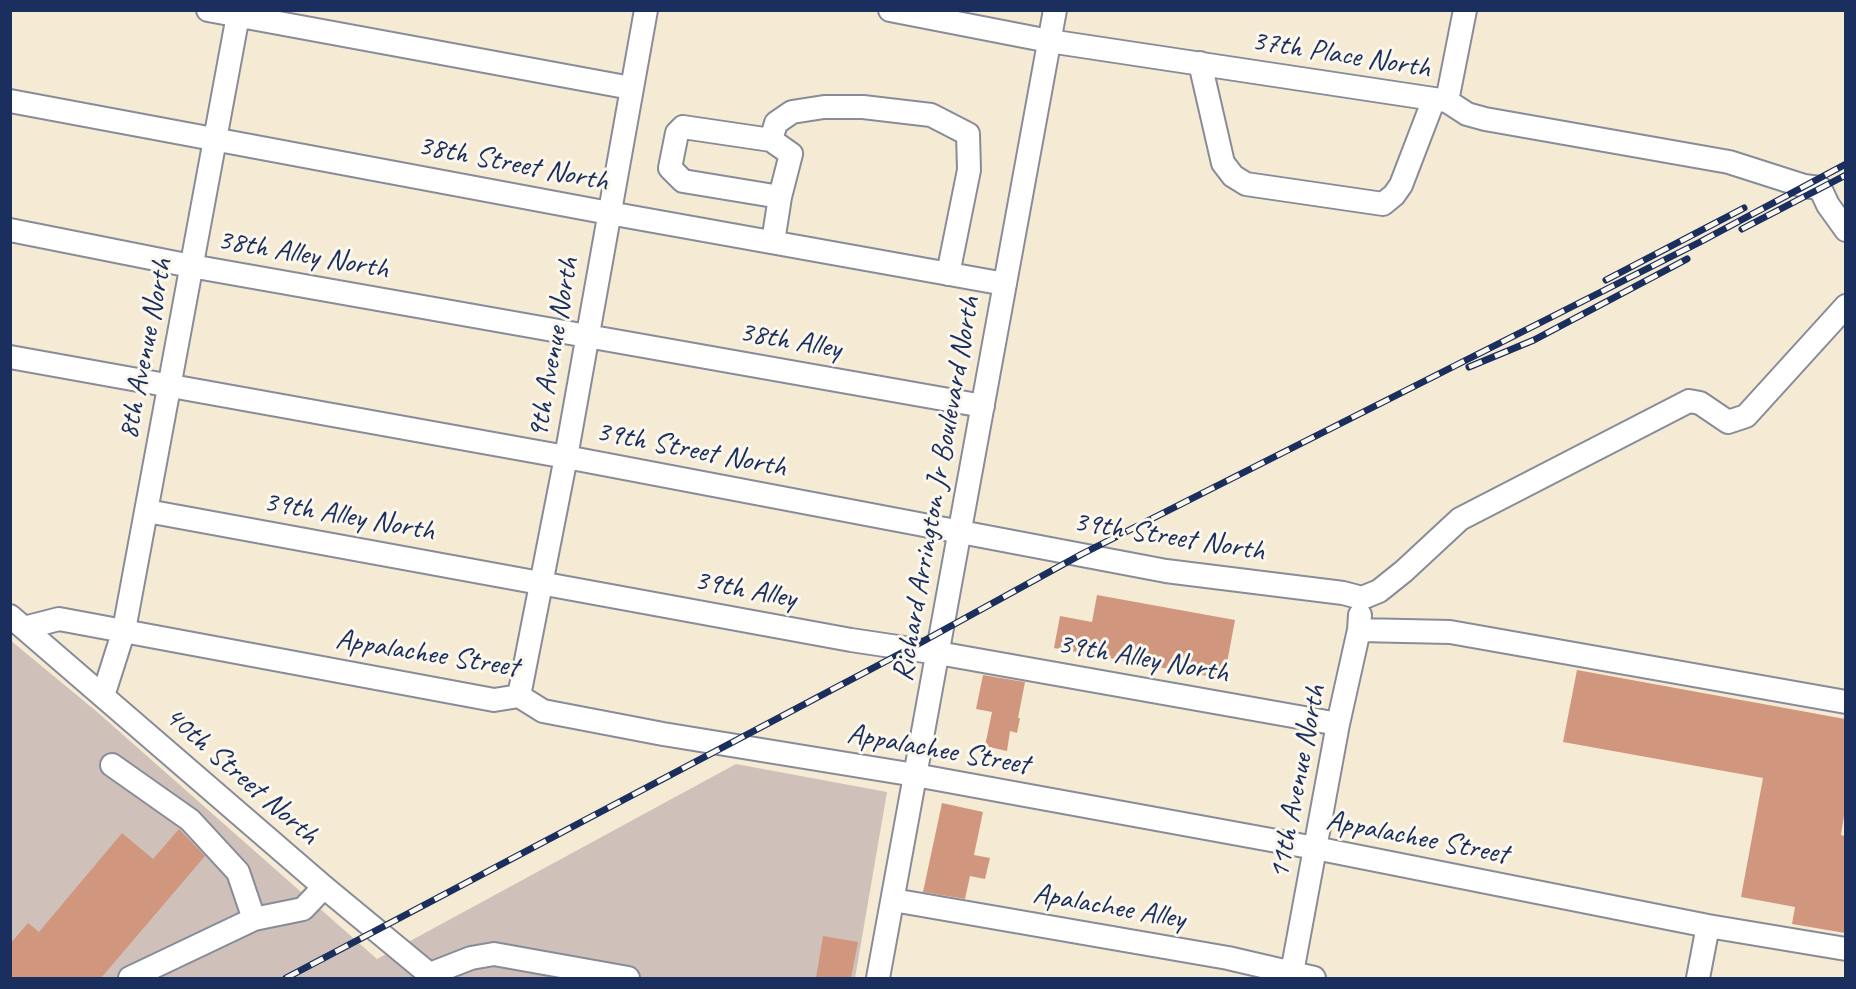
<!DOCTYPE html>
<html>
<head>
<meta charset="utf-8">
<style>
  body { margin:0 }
  #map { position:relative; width:1856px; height:989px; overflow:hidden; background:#f5ead4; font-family:Caveat,sans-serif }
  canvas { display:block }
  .frame { position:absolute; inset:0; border:12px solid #1b2f5e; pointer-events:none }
</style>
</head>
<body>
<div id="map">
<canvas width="1856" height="989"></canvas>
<div class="frame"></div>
</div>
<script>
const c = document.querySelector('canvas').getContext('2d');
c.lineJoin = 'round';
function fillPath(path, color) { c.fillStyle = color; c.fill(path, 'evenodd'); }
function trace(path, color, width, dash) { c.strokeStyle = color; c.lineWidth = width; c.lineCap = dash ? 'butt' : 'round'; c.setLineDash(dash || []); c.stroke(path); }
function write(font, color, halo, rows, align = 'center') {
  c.font = font + ' Caveat,sans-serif'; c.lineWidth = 6; c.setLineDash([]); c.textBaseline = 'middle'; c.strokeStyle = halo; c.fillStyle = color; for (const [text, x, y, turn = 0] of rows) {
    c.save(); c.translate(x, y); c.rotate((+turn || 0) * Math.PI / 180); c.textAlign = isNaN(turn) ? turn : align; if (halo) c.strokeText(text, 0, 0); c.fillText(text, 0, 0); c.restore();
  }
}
const industrial = new Path2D(`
  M10,640l86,71 281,248 359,-195 151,28 -32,186h-844z`);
const building = new Path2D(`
  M1097,595l138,25 -11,59 -170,-31 6,-32 32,6z
  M1577,670l268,49v90l-4,26 4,1v97l-53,-9 3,-17 -54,-10 22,-119 -200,-36z
  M983,675l42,7 -7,36h2l-3,15 -7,-2 -3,20 -22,-5 7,-34 -16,-3z
  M942,803l41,9 -9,43 16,3 -5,21 -15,-3 -5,23 -42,-7z
  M179,829l26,27 -104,122h-91v-34l18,-21 11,9 83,-99 31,26z
  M823,936l35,6 -7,36h-35z`);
const minor = new Path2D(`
  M208,10l423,78
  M890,10l159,31 398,60 20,13 18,5 244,43 75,24 16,2 8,17 18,25
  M1200,63l23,100 10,13 13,8 137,20 11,-9 7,-10 33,-86
  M10,101l599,112 396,71
  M1447,101l18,-91
  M771,140l20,14 -11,43 -97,-16 -13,-13 7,-35 6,-6 88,13 5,-17 16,-11 32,-5h39l68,8 37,19 1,36 -21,104
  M10,230l181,36 792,140
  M773,242l7,-45
  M10,357l556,100 600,114 177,22 19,5
  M147,511l704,129 87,13 400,71
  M1362,598l17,-7 25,-20 56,-52 229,-118 11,2 28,19 18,-6 100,-110
  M10,616l314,271 110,91
  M24,628l35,-9 435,81 25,-4 24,15 120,23 252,41 400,73 393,78 138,23
  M1359,630l91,2 396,70
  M103,696l21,-66 115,-620
  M519,696l47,-239 80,-447
  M112,765l78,55 48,52 16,47
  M893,900l335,58 86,20
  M430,974l41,-16 23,-4 134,24
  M130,978l124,-59 49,-10 21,-22
  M878,978l177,-968
  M1291,978l47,-254 21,-94 1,-15
  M1698,978l10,-52`);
const rail = new Path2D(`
  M1742,229l104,-54
  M1606,280l138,-72
  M1469,367l65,-27 153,-81
  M286,978l623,-329 173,-95 618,-312 146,-78`);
const streetNames = [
  ["37th Place North",1341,55,9],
  ["38th Street North",513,164,11],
  ["38th Alley North",303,255,10],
  ["38th Alley",790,341,10],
  ["9th Avenue North",554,348,-80],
  ["8th Avenue North",146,349,-79],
  ["39th Street North",691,450,11],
  ["Richard Arrington Jr Boulevard North",937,489,-80],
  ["39th Alley North",349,517,10],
  ["39th Street North",1169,537,9],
  ["39th Alley",745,590,11],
  ["Appalachee Street",427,654,9],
  ["39th Alley North",1143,659,10],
  ["Appalachee Street",938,750,10],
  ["40th Street North",241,776,41],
  ["11th Avenue North",1298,782,-79],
  ["Appalachee Street",1417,838,11],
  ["Apalachee Alley",1109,907,10]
];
fillPath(industrial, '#cfc0ba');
fillPath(building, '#d1977e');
trace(minor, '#888c99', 26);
trace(minor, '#fff', 22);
trace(rail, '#1b2f5e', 7);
trace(rail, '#fbf7ec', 4.5, [14]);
write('30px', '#1b2f5e', '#fbf7ec', streetNames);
</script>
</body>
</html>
